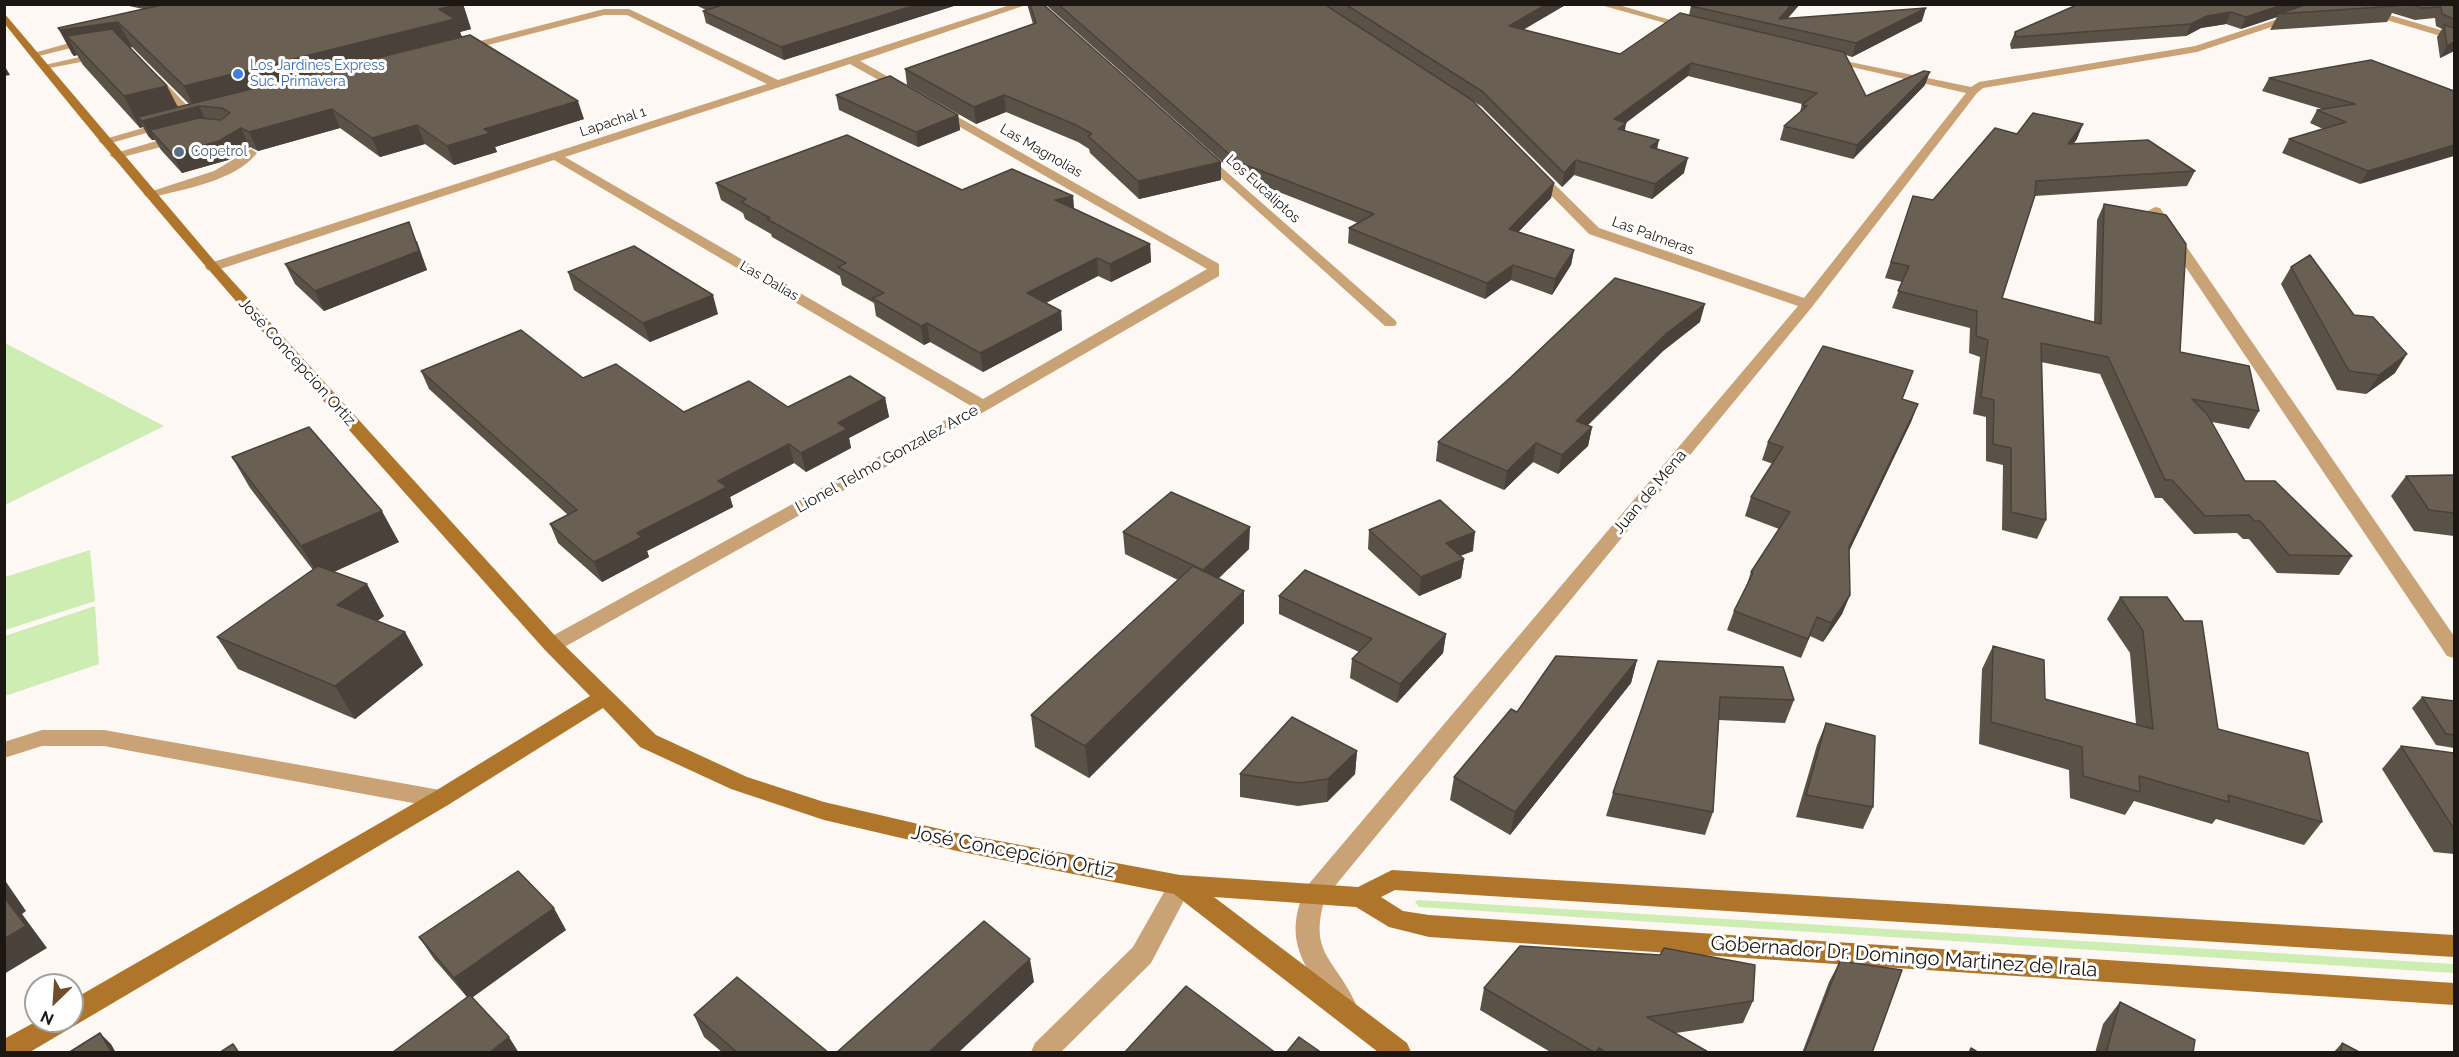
<!DOCTYPE html>
<html>
<head>
<meta charset="utf-8">
<style>
  body { margin:0 }
  #map { position:relative; width:2459px; height:1057px; overflow:hidden; background:#fdf8f3; font-family:Raleway,sans-serif }
  canvas { display:block }
  .frame { position:absolute; inset:0; border:6px solid #1c1712; pointer-events:none }
  .north { position:absolute; left:24px; top:973px; width:60px; height:60px; box-sizing:border-box; background:#fff; border:2px solid #a4a2a0; border-radius:50%; rotate:205deg; font-size:16px; font-weight:700; line-height:24px; text-align:center; color:#1c1712 }
  .north::after { content:''; display:block; margin:auto; width:21px; height:27px; background:#724d29; clip-path:polygon(50% 0,100% 100%,50% 72%,0 100%) }
</style>
</head>
<body>
<div id="map">
<canvas width="2459" height="1057"></canvas>
<div class="frame"></div>
<div class="north">N</div>
</div>
<script>
const c = document.querySelector('canvas').getContext('2d');
c.lineJoin = 'round';
function fillPath(path, color) { c.fillStyle = color; c.fill(path, 'evenodd'); }
function trace(path, color, width, dash) { c.strokeStyle = color; c.lineWidth = width; c.lineCap = dash ? 'butt' : 'round'; c.setLineDash(dash || []); c.stroke(path); }
function write(font, color, halo, rows, align = 'center') {
  c.font = font + ' Raleway,sans-serif'; c.lineWidth = 6; c.setLineDash([]); c.textBaseline = 'middle'; c.strokeStyle = halo; c.fillStyle = color; for (const [text, x, y, turn = 0] of rows) {
    c.save(); c.translate(x, y); c.rotate((+turn || 0) * Math.PI / 180); c.textAlign = isNaN(turn) ? turn : align; if (halo) c.strokeText(text, 0, 0); c.fillText(text, 0, 0); c.restore();
  }
}
const green = new Path2D(`
  M5,343l159,83 -159,79z
  M90,550l5,51 -90,29v-53z
  M95,606l4,58 -94,32v-60z
  M1418,900l1036,64v9l-1035,-66 -4,-5z`);
const lane = new Path2D(`
  M91,37l4,1v4l-60,15 -5,-3z
  M102,52l4,1v4l-61,12 -5,-3z
  M152,77h8l37,39v4h-8l-37,-39z
  M180,134l4,1v6l-69,18 -6,-4z
  M251,149l6,4c-23,29 -74,36 -108,45l-6,-4 71,-23z
  M42,730h62l336,60 8,3 3,6 -3,6 -8,3 -336,-62h-62l-38,12v-16z`);
const street = new Path2D(`
  M1013,4h16l-169,57 48,27v4h-8l-50,-28 -285,93 418,242 224,-130 -273,-157v-4h8l277,156v12l-230,133 -430,241h-14l-3,-5 3,-5 426,-234 -417,-246 -337,110h-10l-2,-3 2,-3 560,-180 -140,-69h-23l-143,37 -5,-3 1,-2 147,-38h25l149,71z
  M1597,4h18l80,23 -5,3z
  M2324,4h16l-143,48 -214,36 -6,5 -165,214 -487,591c-17,56 10,60 31,106l-4,8 -9,4 -9,-4c-28,-46 -54,-71 -27,-126l491,-580 -209,-72 -57,-58v-6h8l59,58 205,70 162,-205 -145,-33v-4l150,31 8,-5 216,-36z
  M2366,8l88,26v6l-91,-27v-4z
  M167,121l4,1v4l-67,19 -6,-4z
  M1204,152l191,168 2,3 -2,3h-10l-185,-167v-6z
  M2155,207l5,1 294,428v22l-7,-2 -299,-445z
  M1180,875l8,3 4,7 -41,78 -90,89h-30l4,-9 98,-96 39,-69z`);
const secondary = new Path2D(`
  M4,13l213,251 342,376 97,95 91,42 77,25 133,31 223,42 178,12 34,-17 1062,65v22l-1059,-67 -14,7 22,14 26,4 1025,68v22l-1025,-68 -40,-10 -33,-20 -142,-10 193,146 4,9h-33l-204,-158 -217,-43 -133,-31 -93,-31 -91,-42 -37,-39 -155,97 -418,247h-26v-13l33,-18h35v-21l360,-207 158,-97 -45,-46c-183,-206 -369,-410 -541,-627z`);
const wall = new Path2D(`
  M129,4h334l8,25 -11,3 2,5 122,82 -89,28 2,5 -43,13 -29,-21 -45,13 -40,-29 -82,23 -8,-4 -22,13 -46,13 -21,-23 -6,-10h-3l-4,-4 -5,-9 -3,1 -57,-63 -6,-10 -3,1 -2,-2 -14,-26 85,-19 -14,-3zM132,47l57,57 -11,3 -48,-59z
  M694,4h266l-176,56 -78,-37 -3,-12 3,-1z
  M1027,4h16l178,158v18l-82,19 -49,-46 -1,-4 -11,-7 -72,-30 -30,12 -69,-39 -2,-16 128,-45z
  M1045,4h522l-44,26 97,24 69,-39 2,-9 2,-2h107l-12,14 134,3 -70,36 -6,-2 20,41 59,-11 -72,74 -73,-19 4,-14 16,-14 2,-8 -114,-28 -62,47 -1,7 32,20 27,23 -32,26 -78,-24 -12,12 -81,-81 -8,-5 81,82 -3,15 -33,34 56,18 -3,15 -19,30 -41,-15 -26,19 -137,-56 1,-15 9,-5 -120,-47z
  M2079,4h375v47l-14,7 -3,-21 5,-8 -6,-3 -1,-8 -20,2 -23,-7 -5,9 -117,8 7,-13 -36,12 -15,-5 -25,4 -15,8 -175,13 -1,-5 5,-12z
  M2269,78l185,13 -94,93 -78,-31 7,-14 34,-10 -13,-6 7,-13 5,-1 -60,-18z
  M836,95l122,20 2,15 -42,17 -79,-37z
  M2017,134l60,5 -4,5 122,27 -8,15 -152,10 -33,102 92,24 3,-102 7,-16 76,148 79,59 -10,18 -37,-7 33,59 107,75 -13,19 -62,-2 -28,-34h-6l-6,-6 -43,1 -32,-36h-7l-55,-124 -59,-12 5,158 -9,19 -35,-9 1,-65 -17,-4v-44l-13,-3 7,-57 -11,-4 1,-25 -78,-20 10,-26 -17,-4 28,-82 20,4z
  M716,183l246,7 111,6 1,13 76,35 1,18 -40,20 -13,-6 -53,27 16,8 1,19 -79,42 -53,-30 -6,3 -48,-29 -2,-13 -32,-18 -2,-9 -68,-39 -1,-3 -26,-15 -2,-6 -22,-13z
  M417,241l10,29 -103,41 -29,-27 -10,-20z
  M2291,267l63,48 41,58 -29,21 -29,-4 -56,-106z
  M568,272l150,42 -68,28 -76,-52z
  M1700,322l-37,29 -76,74 5,2 -4,19 -30,28 -25,-12 -29,28 -68,-29 2,-19z
  M421,371l162,7 101,34 104,-5 97,-9 4,19 -40,21 2,10 -45,24 -12,-9 -64,34 3,10 -86,44 2,6 -47,25 -44,-39 -8,-19 18,-9 -139,-126z
  M1902,399l16,5 -7,18 -62,129 1,44 -8,19 -19,28 -13,-6 -9,22 -74,-28 7,-19 12,-24 5,-15 28,-43 -34,-13 6,-19 22,-33 -11,-4 6,-18z
  M232,457l167,85 -65,30 50,44 -7,5 28,11 18,33 -68,54 -117,-50 -21,-32 96,-67 -63,-82z
  M2454,475v61l-40,-5 -23,-35 15,-20z
  M1369,530l104,21 -13,5 4,3 -3,19 -42,18 -51,-47z
  M1123,532l126,17 -31,30 26,12v32l-155,155 -54,-31 -4,-32 147,-135 -53,-26z
  M1279,596l167,38 -3,19 -46,50 -47,-25 2,-19 7,-7 -80,-38z
  M2120,597l98,132 104,93 -18,23 -88,-26 -4,5 -78,-23 -9,14 -55,-17 -1,-28 -90,-26 3,-75 11,-23 52,53 91,25 -6,-71 -23,-34z
  M1637,660l-6,23 -121,152 -60,-35 4,-23z
  M1658,661l136,39 -9,23 -66,-3 -6,92 -8,23 -99,-19 7,-23z
  M2422,697l32,4v47l-18,-3 -24,-37z
  M1826,723l47,84 -10,22 -67,-12 21,-72z
  M2401,746l53,7v101l-20,-2 -52,-83z
  M1357,751l-2,23 -28,28 -29,4 -58,-9v-23z
  M566,930l-99,67 -33,-38 -15,-22z
  M1840,961l32,92h-70l27,-71z
  M1484,988l269,13 -10,22 -67,10 34,20h-158l-72,-43z
  M2120,1002l73,51h-98l8,-29z
  M694,1015l135,38h-106l-19,-16z
  M2342,1043l19,10h-28z`);
const shadedWall = new Path2D(`
  M152,4h16l-12,8z
  M460,4h3l8,25 -11,3 5,13 -266,61 9,19 -58,5 5,10h-3l-10,-19 -4,-4 5,10 -3,1 -16,-32 43,-10 13,25 14,-4 -10,-21 255,-77z
  M919,4h41l-176,56 -3,-13z
  M1547,4h20l-60,35 2,-13z
  M1792,4h8l-19,22 -2,-7z
  M2285,4h31l-38,10 -1,3 -36,12 5,-12z
  M1926,8l-4,13 -70,36 4,-14z
  M2231,12l-5,12 -25,4 -15,8 5,-12 16,-8z
  M118,22l14,25 -48,7 -17,-18 10,19 -3,1 -14,-26z
  M2454,42v9l-14,7 7,-12z
  M1691,63l-3,13 -77,57 3,-14z
  M4,65l6,10 -6,1z
  M1930,72l-5,13 -72,74 4,-14z
  M1004,95l2,17 -30,12 -2,-17z
  M578,101l6,18 -89,28 2,5 -43,13 -7,-19 37,-17z
  M332,109l8,19 -82,23 -9,-19z
  M958,115l2,15 -42,17 -2,-15z
  M1626,123l-3,14 -5,-8z
  M2083,124l-6,15 -15,20 6,-15z
  M417,125l8,19 -45,13 -8,-19z
  M241,128l9,19 -22,13 -46,13 -10,-19z
  M1659,140l-3,14 -6,-7z
  M2454,145v11l-94,28 8,-13z
  M1688,158l-4,15 -32,26 3,-15z
  M1576,160l-2,15 -12,12 2,-14z
  M1221,162v18l-82,19 -1,-18z
  M1554,183l-3,15 -44,46 2,-15z
  M1073,196l1,17 -19,-13z
  M409,222l18,48 -103,41 -9,-20z
  M1150,244l1,18 -40,20 -1,-18z
  M1574,250l-3,15 -19,30 3,-16z
  M1097,258l1,18 -69,36 -2,-19z
  M1513,265l-2,15 -26,19 2,-16z
  M713,295l5,19 -68,28 -7,-19z
  M1705,304l-5,18 -37,29 -90,89 3,-19 91,-88z
  M1061,311l1,19 -79,42 -3,-19z
  M927,323l3,19 -6,3 -3,-19z
  M2407,354l-12,19 -29,21 13,-19z
  M885,398l4,19 -40,21 2,10 -45,24 -5,-19 37,-30z
  M1918,404l-7,18 -69,144 7,-19z
  M1592,427l-4,19 -30,28 4,-19z
  M1536,443l-3,19 -29,28 3,-19z
  M789,444l5,19 -64,34 3,10 -86,44 2,6 -47,25 -8,-20 124,-81z
  M382,511l17,31 -79,36 -19,-32z
  M1250,527l-1,22 -45,43 -1,-22z
  M1475,532l-2,19 -29,11 2,-19z
  M1464,559l-3,19 -42,18 2,-19z
  M367,584l17,32 -29,22 -18,-33z
  M1244,591v32l-155,155 -4,-32z
  M1850,595l-8,19 -19,28 8,-19z
  M1817,617l-7,19 -9,22 7,-19z
  M405,632l18,33 -68,54 -20,-33z
  M1446,634l-3,19 -46,50 3,-19z
  M1637,660l-6,23 -121,152 5,-23z
  M1357,751l-2,23 -28,28 1,-23z
  M4,879l22,32 -4,3 25,34 -43,26z
  M554,908l12,22 -97,70 -15,-22z
  M1030,959l4,23 -76,71h-30z
  M100,1033l11,11 5,9h-4z
  M509,1037l10,16h-30z`);
const building = new Path2D(`
  M166,4h294l-21,5 16,10 -271,67 -66,-64 -58,8 -2,-2z
  M717,4h202l-138,43 -78,-36 17,-5z
  M1030,4h13l178,158 -83,19 -50,-45 4,-2 -16,-9 -72,-30 -30,12 -69,-38 131,-46z
  M1058,4h266l148,96 82,83 -45,46 65,21 -19,29 -42,-14 -26,18 -138,-55 25,-14 -136,-52z
  M1345,4h202l-38,22 111,28 60,-41 164,39 22,44 58,-25 6,1 -73,73 -73,-19 23,-20 -5,-1 15,-12 -126,-30 -77,56 12,4 -8,6 41,11 -9,7 38,11 -33,26 -79,-24 -12,13 -81,-81z
  M1693,4h99l-13,15 147,-11 -70,35 -165,-37z
  M2079,4h206l-39,13 -15,-5 -24,4 -16,8 -175,13 -1,-5z
  M2308,4h83l5,2 -118,8z
  M2410,4h44v15l-12,-5 -1,-7 -19,1z
  M2444,25l10,3v14l-7,4z
  M112,29l55,57 -43,10 -57,-60z
  M470,35l108,66 -94,28 6,4 -43,13 -30,-21 -45,13 -40,-29 -83,23 -8,-4 -22,13 -47,13 -22,-24 49,-12 22,2 9,-7 -8,-5 -23,-2 -57,15 -4,-4z
  M2371,60l83,31v34h-1l1,1v19l-86,26 -79,-32 57,-17 -29,-12 38,-6 -86,-26z
  M890,76l68,39 -42,17 -80,-37z
  M2033,113l50,11 -15,20 80,-4 47,31 -159,10 -1,14 -33,103 99,26 3,-120 62,11 20,29 -6,108 69,14 10,45 -67,-12 15,15 38,67h30l77,75 -63,-1 -29,-34h-6l-5,-6 -44,1 -33,-36h-7l-57,-123 -67,-14 5,177 -35,-8v-64l-18,-4 1,-44 -13,-3 7,-57 -12,-4 1,-25 -79,-20 11,-25 -18,-4 22,-66 20,4 62,-72 22,6z
  M847,135l115,55 50,-21 61,27 -18,4 95,44 -40,20 -13,-6 -70,35 34,18 -81,42 -53,-30 -6,3 -49,-28 12,-5 -46,-26 8,-4 -79,-44 3,-1 -29,-16 5,-3 -30,-16z
  M409,222l10,29 -104,40 -30,-27z
  M634,246l79,49 -70,28 -75,-51z
  M2310,255l44,60 19,2 34,37 -28,21 -30,-4 -58,-104z
  M1615,278l90,26 -38,29 -91,88 16,6 -30,28 -26,-12 -29,28 -69,-29 73,-65z
  M521,330l62,48 33,-14 68,48 65,-31 39,26 62,-31 35,22 -47,25 9,6 -46,24 -12,-9 -71,37 9,6 -90,46 5,4 -48,25 -44,-38 27,-14 -156,-139z
  M1823,346l90,25 -11,28 16,5 -69,143 1,48 -19,28 -14,-6 -9,22 -74,-28 19,-38 -2,-1 39,-60 -39,-15 32,-50 -15,-5z
  M309,427l73,84 -81,35 -69,-89z
  M2454,475v38l-25,-3 -23,-34z
  M1171,492l79,35 -47,43 -80,-38z
  M1440,500l35,32 -29,11 18,16 -43,18 -52,-47z
  M318,566l49,18 -30,21 68,27 -70,54 -118,-49z
  M1193,566l51,25 -159,155 -54,-31z
  M1305,570l141,64 -46,50 -48,-25 20,-20 -93,-43z
  M2120,597h47l17,24h18l16,108 90,24 14,69 -94,-27 1,7 -90,-26 1,16 -57,-16 -1,-29 -91,-25 2,-76 51,14 1,39 108,30 -10,-98z
  M1556,656l81,4 -122,152 -61,-35 57,-68 6,3z
  M1658,661l125,6 11,33 -74,-3 -7,115 -100,-19z
  M2422,697l32,4v34l-8,-1z
  M1292,717l65,34 -29,28 -29,4 -59,-9z
  M1826,723l49,13 -2,71 -67,-12z
  M2401,746l53,7v76z
  M518,871l36,37 -100,70 -35,-41z
  M4,897l22,29 -22,13z
  M984,921l46,38 -102,94h-92z
  M1520,946l140,9 4,-7 91,17 -2,36 -106,16 63,36h-103l-8,-5 -3,5h-1l-111,-65z
  M1840,961l62,9 -30,83h-68z
  M737,977l92,76h-91l-44,-38z
  M1186,986l90,67h-152z
  M470,995l39,42 -20,16 -96,-1z
  M2120,1002l75,38 -2,13h-87z
  M100,1033l12,20h-44z
  M1299,1037l23,16h-36z
  M2342,1043l19,10h-20z
  M233,1044l6,9h-20z
  M1971,1048l8,5h-10z`);
const markers = [
  [238,74,6,"#3f7fe0"],
  [179,152,6,"#5c6f8a"]
];
const farShopnames = [
  ["Los Jardines Express",250,66],
  ["Suc. Primavera",250,82]
];
const farStreetnames = [
  ["Lapachal 1",613,122,-18],
  ["Las Magnolias",1041,151,30],
  ["Los Eucaliptos",1263,189,42],
  ["Las Palmeras",1653,236,20],
  ["Las Dalias",769,281,30]
];
const farServicenames = [
  ["Copetrol",191,152]
];
const streetNames = [
  ["José Concepcion Ortiz",297,362,48],
  ["Lionel Telmo Gonzalez Arce",887,459,-29],
  ["Juan de Mena",1650,492,-50]
];
const nearStreetnames = [
  ["José Concepción Ortiz",1013,852,11],
  ["Gobernador Dr. Domingo Martinez de Irala",1904,957,4]
];
fillPath(green, '#cdedb3');
fillPath(lane, '#c9a276');
fillPath(street, '#c9a276');
fillPath(secondary, '#af762b');
fillPath(wall, '#5b5247');
fillPath(shadedWall, '#4a423a');
fillPath(building, '#6a5f53');
trace(building, '#4a423a', 1.5);
for (const [x, y, r, color] of markers) { const dot = new Path2D(); dot.arc(x, y, r, 0, 2 * Math.PI); c.fillStyle = color; c.fill(dot); trace(dot, '#fff', 2); }
write('14px', '#366cbe', '#fff', farShopnames, 'left');
write('14px', '#1c1712', '#fff', farStreetnames);
write('14px', '#4e5e75', '#fff', farServicenames, 'left');
write('16px', '#1c1712', '#fff', streetNames);
write('20px', '#1c1712', '#fff', nearStreetnames);
</script>
</body>
</html>
